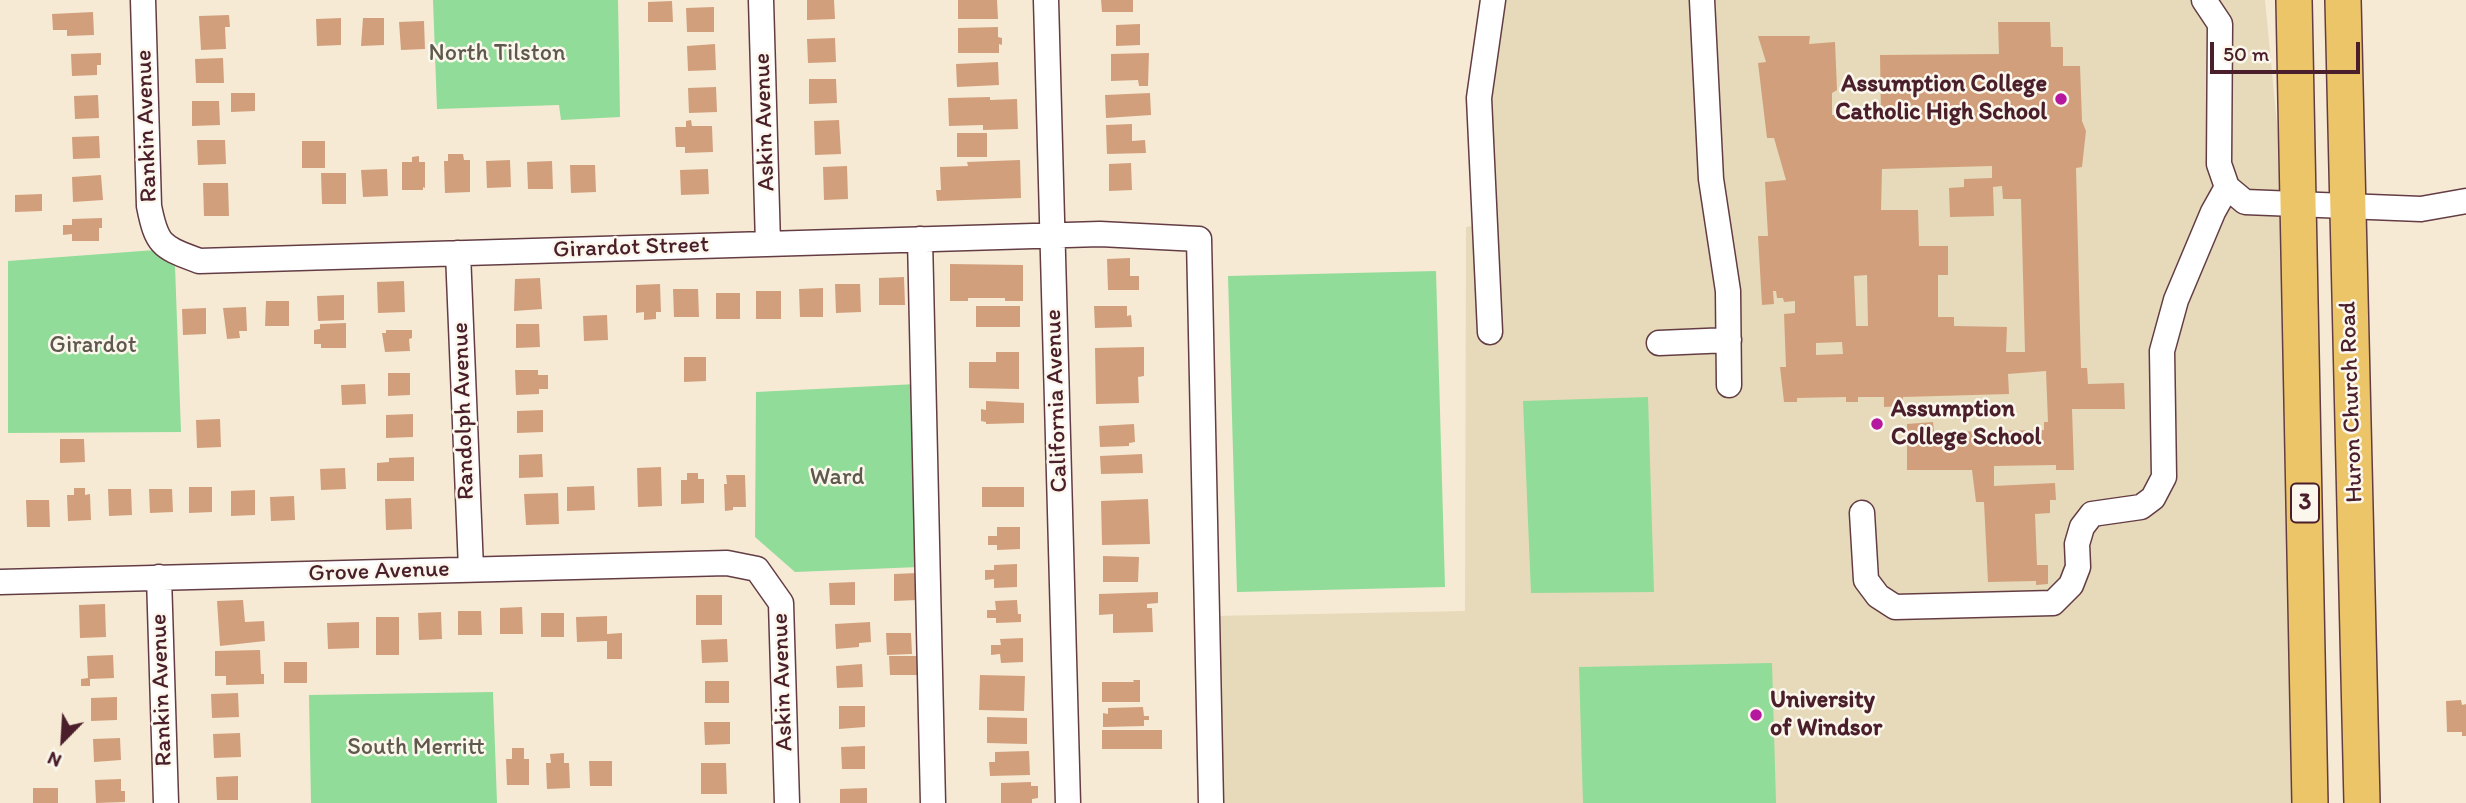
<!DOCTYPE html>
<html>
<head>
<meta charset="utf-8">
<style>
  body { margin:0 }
  #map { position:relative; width:2466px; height:803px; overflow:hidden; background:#f6ead5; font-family:Itim,sans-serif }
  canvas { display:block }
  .north { position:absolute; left:28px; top:705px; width:70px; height:70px; -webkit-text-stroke:5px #fbf7ec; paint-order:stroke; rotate:204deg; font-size:19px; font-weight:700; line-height:28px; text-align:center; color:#4a1f2b }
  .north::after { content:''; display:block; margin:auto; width:24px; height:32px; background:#4a1f2b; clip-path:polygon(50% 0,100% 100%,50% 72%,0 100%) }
  .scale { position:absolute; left:2210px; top:42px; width:150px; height:32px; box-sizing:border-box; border:4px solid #4a1f2b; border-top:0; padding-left:9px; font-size:21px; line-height:24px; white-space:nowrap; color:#4a1f2b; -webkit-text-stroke:5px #fbf7ec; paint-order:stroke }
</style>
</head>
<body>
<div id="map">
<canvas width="2466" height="803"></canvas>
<div class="north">N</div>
<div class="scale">50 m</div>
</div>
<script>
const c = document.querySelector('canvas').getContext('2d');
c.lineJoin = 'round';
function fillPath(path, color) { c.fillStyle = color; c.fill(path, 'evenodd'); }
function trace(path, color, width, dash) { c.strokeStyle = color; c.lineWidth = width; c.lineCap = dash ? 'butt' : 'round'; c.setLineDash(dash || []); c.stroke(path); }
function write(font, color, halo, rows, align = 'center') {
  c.font = font + ' Itim,sans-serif'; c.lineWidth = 5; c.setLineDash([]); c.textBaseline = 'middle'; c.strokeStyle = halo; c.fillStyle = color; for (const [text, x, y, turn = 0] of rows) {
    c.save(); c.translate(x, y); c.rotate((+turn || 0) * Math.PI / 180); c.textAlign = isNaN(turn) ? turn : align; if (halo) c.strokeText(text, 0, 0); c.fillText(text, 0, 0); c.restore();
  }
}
const built = new Path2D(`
  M1483,0h782l16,166 14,637h-1073l-9,-187 252,-5 1,-384 7,-1z`);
const green = new Path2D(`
  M433,0h185l2,117 -59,3 -2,-15 -122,4z
  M155,250l20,16 6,166 -173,1v-172z
  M1436,271l9,316 -208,5 -9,-316z
  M917,384l2,183 -124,5 -40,-35 1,-145z
  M1648,397l6,195 -123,1 -8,-192z
  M1772,663l4,140h-193l-4,-136z
  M493,692l4,111h-186l-2,-108z`);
const building = new Path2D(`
  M807,0h27l1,19 -28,1z
  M958,0h39l1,19h-40z
  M1101,0h32v12h-31z
  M672,1l1,21h-25v-20z
  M714,7v25h-27l-1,-24z
  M93,12l1,23 -27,1v-6h-14l-1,-16z
  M229,15l1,12h-5l1,22 -25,1 -2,-34z
  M341,18v27l-24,1 -1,-27z
  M363,18h21v27l-23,1z
  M424,21l1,28 -24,1 -2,-28z
  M1998,22h52l1,25h12v19h17l2,55 4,10 -4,36 -6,1 5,200h6l1,16 36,-1 1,26h-53l2,61h-18v-5l-62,1v20l61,-3 1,17h-6v13l-15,1 2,51h11v19l-12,1v-4l-48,1 -4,-80h-8l-4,-32h-65v-46l26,-2 1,10 110,-2v-8h4l-2,-51 -38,3 1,20 -106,3v9l-19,1v-10h-26v5h-12v-5l-49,1v4h-13l-4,-35h6l-2,-53 11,-1v-12l-11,1 -1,-4h-6l-1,-7h-3l1,13 -12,1 -4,-69h10l-3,-54 21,-2 -12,-42h-7l-9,-75 8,-1 -8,-26h52l-1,8 26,-2 2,48 -5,3v22h49l-1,-60 119,-1zM1992,166v12l-28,1v8l-15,1 1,29 44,-1 -1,-29 9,-1 1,13h18l4,153h-19l1,-25 -53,-1v-9h-16v-42h10v-29h-29l-1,-36h-37l1,-41zM1867,275l1,51h-12l-2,-50zM1842,342l1,12 -27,1v-12z
  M1140,24v21l-24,1v-21z
  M998,27v10l4,1v7l-3,-1v9h-41v-25z
  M835,38l1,24 -28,1 -1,-24z
  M715,44l1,26 -28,1 -1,-25z
  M101,53v12h-4v10l-25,1 -1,-22z
  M1149,53l-1,33h-9l-1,-6 -27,1v-27z
  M223,58l1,25h-28l-1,-24z
  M998,62l1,23 -42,2 -1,-23z
  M809,79h27l1,24 -28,1z
  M716,87l1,25 -28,1 -1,-25z
  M231,93h24v18l-24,1z
  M1150,93l1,22 -45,3 -1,-23z
  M98,95l1,23 -24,1 -1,-23z
  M990,97v3l27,-1 1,30 -35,1v-5l-34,1 -1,-28z
  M192,101h27l1,24 -28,1z
  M691,120l1,6h20l1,26 -28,1v-6h-9l-1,-20h11v-6z
  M839,120l2,34 -26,1 -1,-34z
  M1132,124v17l13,-1 1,13 -39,1 -1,-29z
  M957,133h30v24h-30z
  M99,136l1,22 -27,1 -1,-22z
  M197,140h28l1,24 -28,1z
  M302,141h23v27h-23z
  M448,154h15l1,6h6v32l-25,1 -1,-32h4z
  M419,156v6h6v26l-2,-1v3h-21v-28h10v-5z
  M510,160l1,27 -24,1 -1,-27z
  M1020,160l1,38 -84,3 -1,-11h5l-1,-23 28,-1 -1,-4z
  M552,161l1,28h-25l-1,-27z
  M1131,163l1,27 -23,1v-27z
  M570,165h25l1,27 -25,1z
  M847,166l1,33 -24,1 -1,-33z
  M387,169l1,27 -25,1 -2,-27z
  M708,169l1,25 -28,1 -1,-25z
  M321,173h25v31h-24z
  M101,175l2,25 -30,2 -1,-25z
  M203,183h25l1,33h-25z
  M42,194v17l-27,1v-17z
  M102,218v10h-3v13h-27v-7l-9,1v-10h9v-6z
  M1130,258v18h9v14h-31l-1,-31z
  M950,264l73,1v36h-18v-3h-37v3h-18z
  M904,277l1,28h-26v-27z
  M540,278l2,31 -28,2 1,-32z
  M404,281l1,31 -27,1 -1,-31z
  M660,284l1,28h-5v7l-12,1v-8l-8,1v-28z
  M835,284h25l1,28 -25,1z
  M823,288v29h-23l-1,-28z
  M673,289h25l1,28h-25z
  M756,291h25v28h-25z
  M716,293h24v26h-24z
  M344,295v25l-26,1 -1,-25z
  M266,301h23v25h-24z
  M976,306h44v21h-44z
  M1094,306h33v10l4,-1 1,12 -37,1z
  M246,307l1,24h-8l1,7 -13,1 -4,-31z
  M206,308v26l-23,1 -1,-26z
  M607,315l1,25 -24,1 -1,-25z
  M346,323v25h-25v-4h-7v-14l6,-1v-5z
  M516,324h23l1,23 -24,1z
  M386,330h26v8l-3,1 1,12 -25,1 -3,-19h4z
  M1144,347v29l-6,1 1,26 -43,1 -1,-56z
  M996,352h23v37l-50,-1v-26h27z
  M684,357h22v24l-22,1z
  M515,370h23v5h10v14h-9v5l-23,1z
  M388,373h22v22l-22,1z
  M365,384l1,20 -24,1 -1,-20z
  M986,401l38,2v20l-38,1v-2l-5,-1v-12l5,1z
  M543,410v22l-26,1v-22z
  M413,414v23l-27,1v-23z
  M220,419l1,28 -24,1 -1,-28z
  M1134,424l1,18 -6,1v3l-29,1 -1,-21z
  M60,439h24l1,23 -25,1z
  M542,454l1,23 -24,1v-23z
  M1142,454l1,19 -42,1 -1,-18z
  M414,457v24h-37v-18l12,-1v-4z
  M661,467l1,39 -24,1 -1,-39z
  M345,468l1,21 -25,1 -1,-21z
  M687,473h11v6h6v24l-23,1v-24h6z
  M726,475h19l1,32h-13v3l-8,1 -1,-27h3z
  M594,486l1,24 -28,1v-24z
  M189,487h23v25l-23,1z
  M982,487h42v20h-42z
  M74,488h11v7l5,-1 1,26 -23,1 -1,-26h7z
  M108,489h23l1,26 -23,1z
  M149,489h23l1,23 -23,1z
  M255,490v25l-24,1v-25z
  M558,493l1,31 -33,1 -2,-31z
  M294,496l1,24 -24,1 -1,-24z
  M411,498l1,31 -26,1 -1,-31z
  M1148,499l2,45 -48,1 -1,-44z
  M26,500h23l1,27h-23z
  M997,527h23v22l-23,1v-5h-9v-9h9z
  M1103,556l36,1 -1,25h-35z
  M1017,564v23l-23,1v-9l-9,1v-10h9v-5z
  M917,573v27l-23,1v-27z
  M855,582v23h-25l-1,-22z
  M1158,592v11l-11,1v4h5l1,24 -40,1v-19l-14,1v-21z
  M696,595h26v30h-26z
  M243,600l2,22 19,-1 1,20 -45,5 -3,-45z
  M1017,600l1,14h3v8l-25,1v-5h-9v-8h9l-1,-9z
  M105,604l1,33 -26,1 -1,-33z
  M522,607l1,27h-23v-26z
  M458,611h23l1,24h-24z
  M441,612l1,27 -23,1 -1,-27z
  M541,613h23v24h-23z
  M607,616v18l15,-1v26h-15v-18l-30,1 -1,-25z
  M376,617h23v38h-23z
  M359,622v26l-31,1 -1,-26z
  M870,622l1,20 -12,1v4l-23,2 -1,-25z
  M886,633h25l1,21 -25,1z
  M1023,638v24l-22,1 -1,-9 -9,1v-10h10l-1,-6z
  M727,639l1,23 -26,1 -1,-23z
  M260,650l1,24h3v10l-38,1v-9h-11v-25z
  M113,655l1,23 -24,1v7h-9v-7l7,-1 -1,-22z
  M889,656h30v19h-29z
  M284,662h23v21h-23z
  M862,664l1,23 -26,1 -1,-22z
  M980,675l45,1 -1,35 -45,-1z
  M1133,680h7v22h-38v-20h32z
  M705,681h24v22h-24z
  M238,693l1,24 -27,1 -1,-24z
  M117,697v23l-26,1v-23z
  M2461,700l1,5 4,-1v32h-4v-4h-15l-1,-31z
  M839,706h26v21l-26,2z
  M1143,707l1,9h5v4h-5v6l-41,1v-14l5,1v-6z
  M987,717l40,1v26l-40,-1z
  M704,722h26v22l-25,1z
  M1102,730h60v19h-60z
  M240,733l1,24 -27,1 -1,-24z
  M120,738l1,22 -27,2 -1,-23z
  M865,746v23h-23l-1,-22z
  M512,748h12v11h5v26h-22l-1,-26h6z
  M1029,751l1,24 -40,1 -1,-14h6v-10z
  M564,753v10h5l1,25 -23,1 -1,-26h5l-1,-9z
  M589,761h23v25h-22z
  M701,763h25l1,31h-26z
  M238,776v24h-21l-1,-23z
  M121,779v12h4v11l-29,1 -1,-23z
  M1031,782v4h7v12l-6,1v4h-31v-20z
  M33,788h25v15h-25z
  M867,788v15h-27v-14z`);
const minor = new Path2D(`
  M143,0l6,206c8,41 14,41 50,55l901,-27 99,5 12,564
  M761,0l7,244
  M1046,0l22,803
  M1702,0l9,179 17,112 1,94
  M2204,0l16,24 -1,140 8,23 18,15 176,7 45,-8
  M920,239l13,564
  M458,253l13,316
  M1490,332l-11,-234 14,-98
  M1659,343l70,-3
  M1862,513l4,67 12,16 17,11 158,-4 18,-18 7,-18 -1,-23 5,-17 10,-13 49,-7 12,-9 11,-21 -2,-126 14,-51 37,-88 14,-25
  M159,577l7,226
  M0,582l727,-19 30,6 24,34 6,200`);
const highway = new Path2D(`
  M2294,0l16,803
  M2343,0l19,803`);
const markers = [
  [2061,99,7,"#b5179e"],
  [1877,424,7,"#b5179e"],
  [1756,715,7,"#b5179e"]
];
const shields = [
  [2305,503,28]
];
const shieldNames = [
  ["3",2305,503]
];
const parkNames = [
  ["North Tilston",497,54],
  ["Girardot",93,346],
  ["Ward",837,478],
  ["South Merritt",416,748]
];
const poiNames = [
  ["Assumption College",2047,85,"right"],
  ["Catholic High School",2047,113,"right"],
  ["Assumption",1891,410],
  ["College School",1891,438],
  ["University",1770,701],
  ["of Windsor",1770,729]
];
const streetNames = [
  ["Askin Avenue",765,122,-92],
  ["Rankin Avenue",147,126,-92],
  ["Girardot Street",631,248,-2],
  ["California Avenue",1057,401,-92],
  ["Huron Church Road",2352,402,-92],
  ["Randolph Avenue",464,411,-92],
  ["Grove Avenue",379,572,-2],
  ["Askin Avenue",783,682,-92],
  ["Rankin Avenue",162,690,-92]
];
fillPath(built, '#e6daba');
fillPath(green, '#91dc98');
fillPath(building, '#d29f7c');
trace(minor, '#643d44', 27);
trace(highway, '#643d44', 38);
trace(minor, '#fff', 24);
trace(highway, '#edc569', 35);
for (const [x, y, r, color] of markers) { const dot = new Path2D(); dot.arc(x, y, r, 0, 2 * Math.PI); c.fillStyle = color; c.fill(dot); trace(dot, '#fbf7ec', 2.5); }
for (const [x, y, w] of shields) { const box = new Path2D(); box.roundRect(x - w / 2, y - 19.5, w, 39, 5); c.fillStyle = '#fbf7ec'; c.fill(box); trace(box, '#4a1f2b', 2); }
write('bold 23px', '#4a1f2b', null, shieldNames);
write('24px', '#5f584c', '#fbf7ec', parkNames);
write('bold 24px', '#4a1f2b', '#fbf7ec', poiNames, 'left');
write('24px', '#4a1f2b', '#fbf7ec', streetNames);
</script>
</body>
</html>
